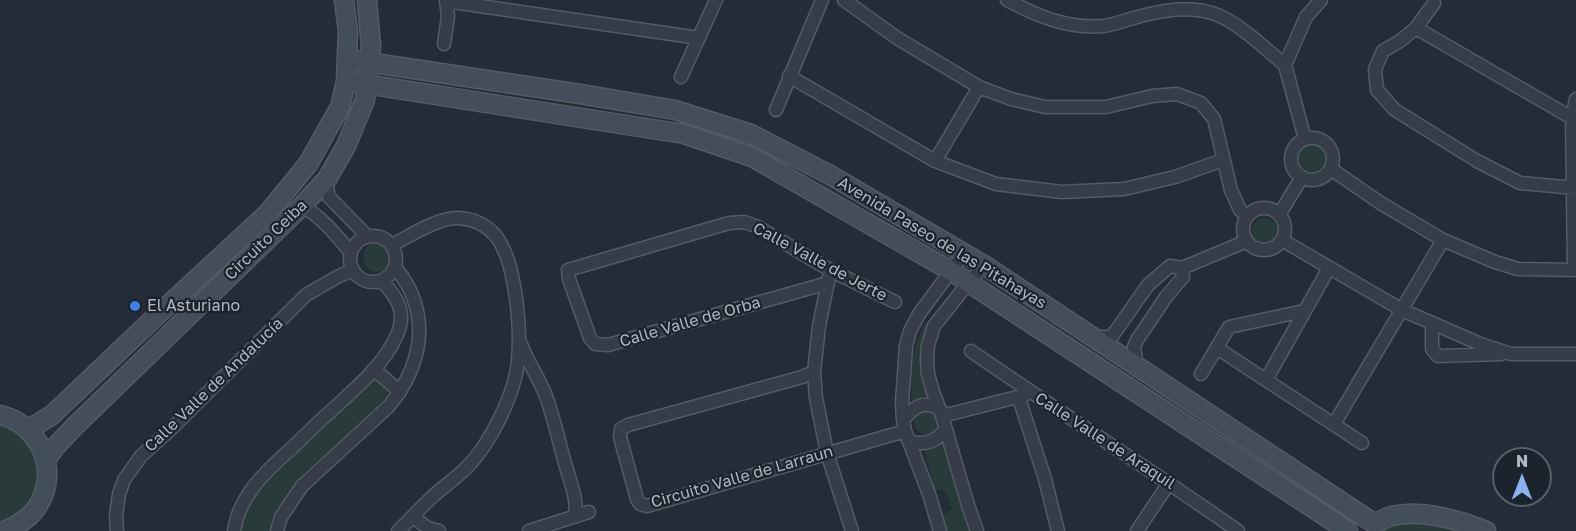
<!DOCTYPE html>
<html>
<head>
<meta charset="utf-8">
<style>
  body { margin:0 }
  #map { position:relative; width:1576px; height:531px; overflow:hidden; background:#232c37; font-family:"Golos Text",sans-serif }
  canvas { display:block }
  .north { position:absolute; left:1492px; top:447px; width:60px; height:60px; box-sizing:border-box; background:#1b232c; border:2px solid #575f69; border-radius:50%; rotate:0deg; font-size:16px; font-weight:700; line-height:24px; text-align:center; color:#b1b8c4 }
  .north::after { content:''; display:block; margin:auto; width:21px; height:27px; background:#8bb2ef; clip-path:polygon(50% 0,100% 100%,50% 72%,0 100%) }
</style>
</head>
<body>
<div id="map">
<canvas width="1576" height="531"></canvas>
<div class="north">N</div>
</div>
<script>
const c = document.querySelector('canvas').getContext('2d');
c.lineJoin = 'round';
function fillPath(path, color) { c.fillStyle = color; c.fill(path, 'evenodd'); }
function trace(path, color, width, dash) { c.strokeStyle = color; c.lineWidth = width; c.lineCap = dash ? 'butt' : 'round'; c.setLineDash(dash || []); c.stroke(path); }
function write(font, color, halo, rows, align = 'center') {
  c.font = font + ' "Golos Text",sans-serif'; c.lineWidth = 4.5; c.setLineDash([]); c.textBaseline = 'middle'; c.strokeStyle = halo; c.fillStyle = color; for (const [text, x, y, turn = 0] of rows) {
    c.save(); c.translate(x, y); c.rotate((+turn || 0) * Math.PI / 180); c.textAlign = isNaN(turn) ? turn : align; if (halo) c.strokeText(text, 0, 0); c.fillText(text, 0, 0); c.restore();
  }
}
const green = new Path2D(`
  M1298 159a15 15 0 1 1 30 0a15 15 0 1 1-30 0Z
  M1252 231a13 13 0 1 1 26 0a13 13 0 1 1-26 0Z
  M363 257a15 15 0 1 1 30 0a15 15 0 1 1-30 0Z
  M924,324l5,1 2,71 -8,1 -11,4c0,-11 -2,-23 -1,-35 1,-14 8,-29 13,-42z
  M374,379l5,1 8,8 1,4 -4,7c-14,14 -29,28 -44,42 -31,27 -58,48 -68,90h-31l5,-19 15,-28z
  M914 422a12 12 0 1 1 24 0a12 12 0 1 1-24 0Z
  M0,423c7,3 16,6 21,11 30,26 17,76 -21,87z
  M943,442l1,7 25,82h-22l-5,-16 10,-6 -7,-19h-10l-12,-44z
  M1404,523l45,5 10,3h-75l2,-3z`);
const street = new Path2D(`
  M844,0l53,38 82,49 32,12 34,8h61l46,-11 25,-2 24,9 13,16 17,71 9,20 7,6
  M1007,0c30,16 61,29 96,26 9,-1 18,-4 27,-7 28,-8 62,-16 90,-3 25,12 44,32 65,49
  M446,1l253,37
  M1434,3l-18,25 -16,13 -17,10 -8,18 2,21 18,20 82,51 43,22 56,5
  M1416,28l156,90
  M444,44l4,-28 -2,-16
  M789,76l146,85 61,23 66,8 62,-3 51,-12 48,-17
  M681,77l35,-77
  M776,110l46,-110
  M1291 159a21 21 0 1 1 42 0a21 21 0 1 1-42 0Z
  M1305,139l-20,-74 21,-48 15,-17
  M935,161l44,-74
  M1331,169l51,35 61,36 52,22 23,7 58,1
  M327,179v9l2,9 39,40
  M302,206c21,12 34,29 49,47
  M1243 229a21 21 0 1 1 42 0a21 21 0 1 1-42 0Z
  M1279,215l23,-38
  M350 259a23 23 0 1 1 46 0a23 23 0 1 1-46 0Z
  M1282,240l120,70 76,33 33,11h65
  M392,245c18,-9 46,-28 67,-27 14,1 27,7 36,17 21,25 26,93 23,124 -1,20 -9,40 -17,57 -8,17 -22,40 -36,53 -11,11 -24,19 -35,30 -11,10 -21,22 -32,32
  M1574,270l-2,-152 4,-19
  M829,277l-10,49 -5,46 2,26 11,55 25,78
  M828,283l-220,62 -13,-1 -5,-6 -21,-59 -1,-9 161,-47 15,-1 12,4 74,44 65,32
  M1432,323v26l6,7 63,-2
  M1094,337h13l6,-2 35,-50 22,-19 12,2 65,-27
  M521,344c7,19 19,35 26,55 8,23 13,48 20,71 4,14 11,31 8,46
  M1217,348l145,95
  M971,351c88,61 179,118 267,180
  M1137,367l-3,-20 3,-7 29,-43 17,-20 -1,-9
  M375,370l25,22
  M814,372l-12,5 -174,48 -7,4 -1,8 17,62 3,5 7,2 258,-75
  M1201,374l28,-47 75,-16
  M1266,380l63,-112
  M1019,398l26,81 13,52
  M942,416l83,-21
  M903,420c12,-14 20,-20 37,-11
  M1334,424l109,-184
  M909,441c15,5 27,1 37,-12
  M413,517l15,11 11,3
  M117,531l-1,-15 3,-22 5,-14 17,-24 28,-25 137,-136 31,-18 16,-7
  M234,531c5,-36 33,-61 59,-84 16,-16 33,-32 50,-47 16,-15 31,-28 44,-47 6,-9 13,-21 14,-33 1,-15 -9,-29 -20,-39
  M277,531l4,-14 21,-31 87,-80c25,-30 38,-68 25,-106 -4,-13 -11,-23 -19,-33
  M529,531l60,-19
  M940,531l-11,-37 -24,-63 -2,-11 -1,-18 4,-56 4,-15 9,-17 46,-62
  M977,531l-9,-26 -26,-89 -9,-24 -5,-18 -1,-15 1,-14 6,-19 27,-34 23,-27
  M1137,531l32,-48`);
const secondary = new Path2D(`
  M347,59l233,35 95,16 76,24 79,41 154,90 391,259
  M346,81l338,53 68,23 199,114 397,260
  M0,415c40,9 61,57 37,92 -8,12 -20,19 -33,24
  M27,428l9,-3 16,-10 99,-94 116,-107 41,-50 32,-57 6,-26 2,-50 -4,-31
  M46,460l9,-13 20,-21 227,-220 25,-27 19,-33 19,-46 6,-54 -4,-46
  M1375,524c5,-3 11,-7 17,-8 28,-7 68,4 94,15`);
const markers = [
  [135,306,6,"#3f7fe0"]
];
const streetNames = [
  ["Circuito Ceiba",266,240,-44],
  ["Avenida Paseo de las Pitahayas",942,243,31],
  ["Calle Valle de Jerte",820,262,28],
  ["Calle Valle de Orba",690,322,-16],
  ["Calle Valle de Andalucía",214,385,-44],
  ["Calle Valle de Araquil",1105,441,33],
  ["Circuito Valle de Larraun",742,477,-16]
];
const poiNames = [
  ["El Asturiano",147,306]
];
fillPath(green, '#283a3a');
trace(street, '#545b65', 15);
trace(secondary, '#545b65', 21);
trace(street, '#363d48', 12);
trace(secondary, '#444d5a', 18);
for (const [x, y, r, color] of markers) { const dot = new Path2D(); dot.arc(x, y, r, 0, 2 * Math.PI); c.fillStyle = color; c.fill(dot); trace(dot, '#1b232c', 2); }
write('16px', '#b1b8c4', '#1b232c', streetNames);
write('16px', '#b1b8c4', '#1b232c', poiNames, 'left');
</script>
</body>
</html>
